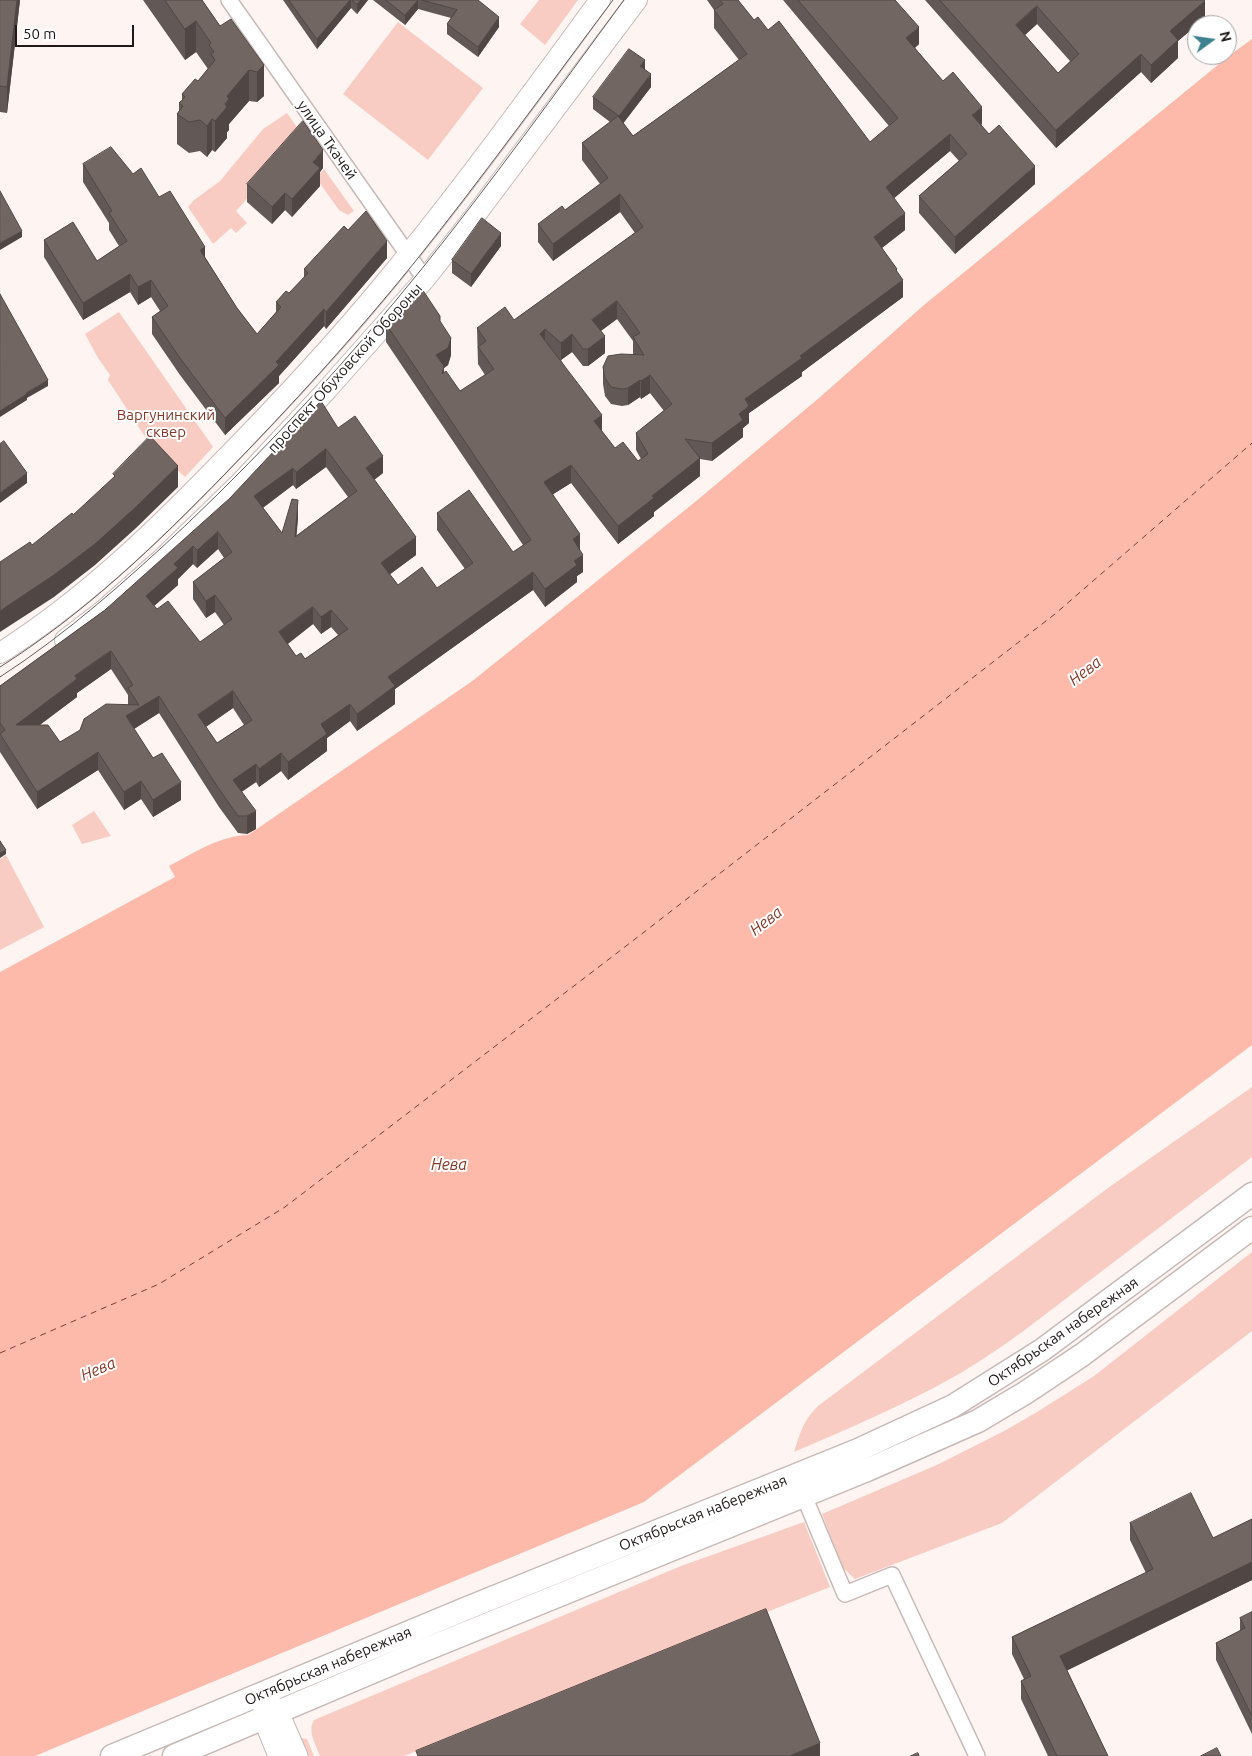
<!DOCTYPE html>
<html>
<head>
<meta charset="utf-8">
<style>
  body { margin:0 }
  #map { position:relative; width:1252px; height:1756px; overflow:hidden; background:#fef5f3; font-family:Ubuntu,sans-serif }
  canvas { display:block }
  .north { position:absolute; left:1187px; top:15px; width:50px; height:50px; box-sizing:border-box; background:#fff; border:1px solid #a5a3a3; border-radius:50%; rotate:76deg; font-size:14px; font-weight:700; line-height:20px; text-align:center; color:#1f1a19 }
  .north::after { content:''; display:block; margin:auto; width:18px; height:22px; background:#3e8290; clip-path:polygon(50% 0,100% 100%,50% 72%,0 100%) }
  .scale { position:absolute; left:15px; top:25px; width:119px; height:22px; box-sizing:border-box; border:2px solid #1f1a19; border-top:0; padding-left:6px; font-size:15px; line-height:18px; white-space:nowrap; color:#1f1a19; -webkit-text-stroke:4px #fff; paint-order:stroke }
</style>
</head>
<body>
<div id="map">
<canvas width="1252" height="1756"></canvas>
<div class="north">N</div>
<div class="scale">50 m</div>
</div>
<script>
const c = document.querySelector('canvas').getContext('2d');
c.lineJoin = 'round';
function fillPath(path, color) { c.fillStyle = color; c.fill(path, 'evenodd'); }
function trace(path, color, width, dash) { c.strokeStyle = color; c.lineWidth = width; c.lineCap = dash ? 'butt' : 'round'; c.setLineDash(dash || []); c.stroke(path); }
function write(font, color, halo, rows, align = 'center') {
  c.font = font + ' Ubuntu,sans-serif'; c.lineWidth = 4; c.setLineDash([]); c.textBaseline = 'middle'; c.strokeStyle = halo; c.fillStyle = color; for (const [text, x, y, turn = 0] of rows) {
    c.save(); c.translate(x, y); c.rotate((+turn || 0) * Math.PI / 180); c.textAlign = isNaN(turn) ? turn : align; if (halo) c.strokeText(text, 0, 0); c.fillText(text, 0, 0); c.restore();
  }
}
const green = new Path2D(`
  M539,0h39l-33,45 -25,-21z
  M398,22l85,66 -55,72 -85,-66z
  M287,113l16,23 -67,75 11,12 -11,10 -5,-5 -18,16 -25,-37 6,-7 26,-19 43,-52z
  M324,169l30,42 -6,4 -9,-5 -23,-32z
  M119,312l94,135 -28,30 -34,-31 -43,-66 2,-5 -12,-17 -13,-24z
  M94,811l17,25 -29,8 -10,-19z
  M6,855l38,72 -44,23v-91z
  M1252,1087v70c-54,41 -109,83 -163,124 -42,32 -84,66 -130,93 -53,30 -109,54 -165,78 6,-19 10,-33 24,-46l294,-221z
  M1252,1252v79l-250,192 -147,56 -13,-12 -20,-53 117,-50 67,-34 31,-18 57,-36z
  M804,1522l26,65 -426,169h-84c-4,-12 -13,-24 -6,-36l367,-154z
  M300,1738l7,1 7,17h-6z`);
const water = new Path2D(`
  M1252,39v1006l-608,457 -609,254h-35v-784l175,-95 -6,-11c25,-13 50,-30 79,-31l223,-153 90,-72 134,-108 124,-104 105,-93 306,-250z`);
const ferry = new Path2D(`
  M0,1353l159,-69 126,-77 332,-254 438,-339 197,-171`);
const minor = new Path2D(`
  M229,0l196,279
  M804,1496l41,98 47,-19 85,181`);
const tertiary = new Path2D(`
  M270,1702l9,10 19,44
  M263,1705v14l15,37`);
const secondary = new Path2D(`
  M65,640l39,-30 61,-54 74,-72 86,-92 100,-113 49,-62 163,-217
  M0,653c81,-51 151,-118 217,-186 60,-61 118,-123 172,-189 74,-90 142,-184 211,-278`);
const primary = new Path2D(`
  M112,1756l353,-147 393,-159 95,-44 89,-56 210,-156
  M174,1756l243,-103 450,-183 111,-49 47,-28 57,-38 170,-127`);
const tram = new Path2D(`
  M0,667c84,-53 156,-122 225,-193 66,-68 130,-138 189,-211 69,-86 133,-175 199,-263
  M0,677c68,-44 128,-98 187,-153 83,-79 161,-164 233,-253 71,-88 137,-180 204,-271`);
const wall = new Path2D(`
  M0,0h20l-13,113 -7,-1z
  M143,0h59l18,26 44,39v31l-7,6 -8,-1 -20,23v6l-2,2v6l-12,14 -3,-2 -5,7 -7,-6 -11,2 -12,-9v-30l2,-3v-8l3,-3v-6l16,-13 10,-12 -12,-17 -11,8z
  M283,0h85l-11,14 -6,-6 -34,41z
  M373,0h105l21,27 -21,30 -31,-23v-10l4,-6 -33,-9 -13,16z
  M707,0h31l16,20 14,10 102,112 19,-16 -106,-126h112l24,44 -4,4 28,33 39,43 -1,1 54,59 -80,70 -36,-41v-17l40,-35 -9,-10 -56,47 11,32 -23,18 15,24 6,25 -101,75v4l-53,37v10l-6,5v9l-31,24 -12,-2v17l-46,36v4l-36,28 -47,-61 -18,11 27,56 3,22 -6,4v6l-32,25 -12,-17 -138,99v15l-38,27 -7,-10 -23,17v13l-39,29 -7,-9 -22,16 -3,-5 -15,10 15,37 -9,5 -9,-1 -19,-26 -60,-94 -25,16 47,71 -28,17 -12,-18 -17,11 -26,-40 -61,39 -37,-57v-66l105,-76 233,-182 45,45 -9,7 42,75 -26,19 8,11 39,3 28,-19 -28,-39v-17l76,39 10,-7 -137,-203v-18l54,-2 11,33 -3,10 -4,3v5l16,18 25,-16 -7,-11 -1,-36 37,-8 121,-87 -15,-21 -67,49 -15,-19v-18l27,-14 35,-26 -18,-24v-17l28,-21 -17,-13v-12l52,-28 6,18 -28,36 10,13 106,-76 -25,-32v-18zM617,319l16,22v13l-30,13v17l2,12 6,8 11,2 6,-1 12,-8 1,2 9,-6 14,18 -28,22v17l5,9 -3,2 -23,-13 -13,-17 -41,-71 11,-8 11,14h5l17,-13 -4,-22zM326,467l22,30 -52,39 2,-18 -16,15 -19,-25 30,-23 3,4zM218,549l6,9 -31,24v17l13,19 9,-6 9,13 -24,17 -43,-33 -3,-3 24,-21v-6l15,-15 4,4zM313,624l8,10 10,-7 7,8 -33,24 -9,-3 -8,-12zM111,669l17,26v10l-68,37 -20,-17 37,-28v-4zM233,708l11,17 -27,18 -11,-16z
  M925,0h279l1,18 -27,23v17l-27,25 -10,-11 -85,76zM1037,24l33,37 -12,12 -33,-38z
  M83,164l50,10 26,23 46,60 32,51 20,26 19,-22v-10l13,-9 15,-15v-9l44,-39 39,28 -61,71 -2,-3 -45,50v7l-54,52 -45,-60 -28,-41v-17l8,-6 -9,-14 -13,8 -8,-13 -47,28 -39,-63v-17l53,21 22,-15 -10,-16v-7l-26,-41z
  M323,168l-3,4v14l-28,31 -7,-7 -13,14 -25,-22v-18z
  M501,246l-30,41 -19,-14v-13z
  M1252,1519v61l-185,90 41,86h-60l-27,-57v-18l3,-2 -12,-25v-17l134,-64 -16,-33v-17l83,15z
  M1252,1612v122l-36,-74v-17l24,-12v-13z`);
const shadedWall = new Path2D(`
  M17,0h3l-13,113v-26z
  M350,0h1v8l-34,41v-10z
  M361,0h7l-11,14v-10z
  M418,0v9l-13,16v-10z
  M1205,1v17l-27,23v17l-27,25v-18l19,-34z
  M1037,6v18l-21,19v-18z
  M499,17v10l-21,30v-10z
  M196,21v31l-11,8v-31z
  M919,27v17l-13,11v-17z
  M1141,54v18l-85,76v-18z
  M645,60v13l-5,-7z
  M264,65v31l-7,6v-30z
  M249,70v31l-20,23v6l-2,2v6l-12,14v-31l10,-17 2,-8z
  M651,74v13l-32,42v-13z
  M982,107v17l-10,8v-17z
  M212,119v31l-5,7v-31z
  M950,134v17l-64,54v-18z
  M323,150v18l-3,4v14l-28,31v-18l21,-37z
  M1035,166v18l-80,70v-17z
  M285,193v17l-13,14v-17z
  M620,194v18l-67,49v-17z
  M905,213v17l-31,24v-17z
  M22,231v6l-22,13v-7z
  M501,233v13l-30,41v-13z
  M387,241v17l-61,71v-17z
  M205,247v17l-5,-14z
  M897,269v15l6,-4v17l-101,75v4l-53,37v10l-6,5v9l-31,24v-18l33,-44 55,-43z
  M130,274v18l-47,28v-17z
  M151,280v17l-13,8v-18z
  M617,301v18l-25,18v-17z
  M324,309v17l-45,50v7l-54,52v-17z
  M545,329v18l-5,-13z
  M572,334v18l-11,8v-17z
  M605,336v17l-17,13v-17z
  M451,338v17l-3,10 -4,3v16l-8,-29z
  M650,375v18l-9,6v-18z
  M48,380v6l-21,12v2l-27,17v-6l26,-18z
  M640,380v17l-12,8v-17z
  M602,415v17l-8,-11z
  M326,449v18l-30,22v-17z
  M383,456v17l-17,13v-18z
  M700,458v18l-46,36v4l-36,28v-18l34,-30z
  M571,465v18l-27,17v-18z
  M178,466v21l-42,41 -41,37 -41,32 -54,35v-21z
  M293,468v17l-39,29v-18z
  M27,473v10l-27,20v3v-13z
  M298,500v18l-3,36v-17z
  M218,532v17l-21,19v-18z
  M580,534v17l-7,-12z
  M416,537v18l-35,26v-18z
  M193,546v18l-15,15v6l-32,28v-17l28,-32z
  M583,555v17l-6,4v6l-32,25v-18l29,-28z
  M533,572v18l-138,99v15l-38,27v-17l31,-37z
  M215,595v17l-9,6v-17z
  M313,607v17l-34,26v-18z
  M331,610v17l-10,7v-17z
  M111,651v18l-34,24v4l-61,45v-17l59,-49z
  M233,691v17l-35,24v-17z
  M159,696v17l-33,21v-18z
  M350,704v17l-23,17v13l-39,29v-18l33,-38z
  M98,752v18l-61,39v-17z
  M281,753v18l-22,16v-18z
  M256,764v18l-23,16v-18z
  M141,781v18l-17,11v-18z
  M181,782v18l-28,17v-17z
  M256,811v18l-9,5v-18z
  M6,850v4l-6,4v-5z
  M1252,1562v18l-192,94v-18z
  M820,1743v13h-31z`);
const building = new Path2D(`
  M0,0h17l-10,87 -7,-1z
  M165,0h37l18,26 11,-7 33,46 -7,7 -8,-2 -22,26 2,3 -4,5 2,3 -12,14 -3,-2 -5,7 -7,-6 -11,2 -12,-8 6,-8 -4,-3 6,-6 -3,-3 13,-15 3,2 17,-21 -4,-6 3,-2 -5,-7 2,-2 -15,-22 -11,8z
  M289,0h61l-33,39z
  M352,0h9l-4,4z
  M386,0h32l-13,15z
  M422,0h56l21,17 -21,30 -31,-23 10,-14z
  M720,0h18l16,20 4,-3 10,13 11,-9 91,121 28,-24 -100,-118h97l24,27 -13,11 37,43 10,-9 29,35 -10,8 17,19 10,-9 36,41 -80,71 -36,-41 48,-42 -17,-20 -64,53 19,26 -31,24 23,32 -1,1 7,10 -103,76 2,2 -57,41 4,7 -10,8 4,6 -31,23 -27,-4 15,19 -48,38 2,2 -36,28 -47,-61 -27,17 36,52 -7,5 10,16 -9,6 3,4 -32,24 -12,-17 -145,105 7,9 -38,28 -7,-10 -29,20 6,10 -39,28 -7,-9 -22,16 -3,-5 -23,16 23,31 -9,5h-9l-19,-27 -60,-93 -33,20 27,42 9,-5 19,29 -28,18 -12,-19 -17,11 -26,-40 -61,40 -37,-58 5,-4 -5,-7v-37l105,-76 125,-112 91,-97 17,27 17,-12 28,40 -17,12 50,69 -35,26 17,22 24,-18 15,21 36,-25 -36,-50 32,-23 44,62 18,-12 -145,-216 34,-38 20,30v5l11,17 -3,10 -12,7 8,11 -2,8 4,-3 14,20 34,-22 -16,-22 8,-6 -9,-13 28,-21 9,13 129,-93 -23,-33 -67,50 -15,-20 24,-18 3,4 43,-32 -26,-35 36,-27 15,20 114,-82 -33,-44 9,-6zM617,301l23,32 -7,4 11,18 -23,-1 -13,2 -5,11 2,11 6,9 11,2 6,-1 12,-8 1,1 9,-6 22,29 -36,29 12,21 -10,7 -15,-19 -8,6 -21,-27 8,-6 -62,-81 5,-5 16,14 11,-9 11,15h5l17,-13 -13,-16zM326,449l31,42 -62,46 3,-37 -6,-1 -10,34 -28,-37 39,-28 3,4zM218,532l14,20 -39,30 13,19 9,-6 17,24 -32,23 -32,-41 -11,8 -11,-13 32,-28 -4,-4 19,-18 4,4zM313,607l8,10 10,-7 17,19 -43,30 -4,-6 -5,3 -17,-24zM111,651l22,34 -5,3 11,17 -33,-1 -22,15 -4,11 -20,12 -12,-17h-32l61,-46 -2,-3zM233,691l19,29 -35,23 -19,-28z
  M940,0h264l1,1 -35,30 8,9 -27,25 -10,-11 -85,76zM1037,6l42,48 -21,19 -42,-48z
  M629,49l16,11 -5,6 11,8 -32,42 -26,-19z
  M303,121l20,29 -10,12 7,6 -28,31 -7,-6 -13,14 -25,-23z
  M111,147l22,27 8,-6 18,29 11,-6 35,56 -5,3 37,58 20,26 24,-27 -5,-5 10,-11 3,2 19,-20 -4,-4 40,-43 4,4 18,-19 21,30 -61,71 -2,-3 -48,53 3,3 -54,53 -45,-60 -28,-41 16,-11 -17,-26 -13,7 -8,-13 -47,29 -39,-63 29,-18 24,39 30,-20 -18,-28 3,-2 -29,-47z
  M0,191l22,40 -22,12z
  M482,218l19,15 -30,41 -19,-14z
  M0,294l48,86 -22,13 1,1 -27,17z
  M150,436l28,30 -42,41 -41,37 -41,31 -54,36v-49l30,-20 2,3 40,-32 1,2 42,-39 -2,-2z
  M4,441l23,32 -27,20v-49z
  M0,841l6,9 -6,3z
  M1191,1493l22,45 39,-19v43l-192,94 48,100h-51l-36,-75 10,-5 -19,-39 141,-68 -23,-46z
  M766,1609l54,134 -31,13h-371l-2,-5z
  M1252,1612v104l-36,-73 29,-15 -5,-10z
  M1217,1748l4,8h-20z
  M918,1753l1,3h-8z`);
const streetNames = [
  ["улица Ткачей",327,140,55],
  ["проспект Обуховской Обороны",345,368,-48],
  ["Октябрьская набережная",1063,1332,-35],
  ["Октябрьская набережная",703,1513,-22],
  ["Октябрьская набережная",328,1666,-23]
];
const parkNames = [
  ["Варгунинский",166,415],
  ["сквер",166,432]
];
const waterNames = [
  ["Нева",1085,671,-38],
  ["Нева",766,921,-38],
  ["Нева",449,1165],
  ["Нева",98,1369,-23]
];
fillPath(green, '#f8ccc2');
fillPath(water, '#fdbaab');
trace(ferry, '#863828', 1, [6, 5]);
trace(minor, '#c7b9b6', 18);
trace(tertiary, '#c7b9b6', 21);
trace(secondary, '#c7b9b6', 22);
trace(primary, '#c7b9b6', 25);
trace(minor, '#fff', 15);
trace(tertiary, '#fff', 19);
trace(secondary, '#fff', 20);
trace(primary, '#fff', 22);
trace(tram, '#655f5d', 1);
fillPath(wall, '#625855');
fillPath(shadedWall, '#504745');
fillPath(building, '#726663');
trace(building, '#504745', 1);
write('15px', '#1f1a19', '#fff', streetNames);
write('15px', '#863828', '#fff', parkNames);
write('italic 16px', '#863828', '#fff', waterNames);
</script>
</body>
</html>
